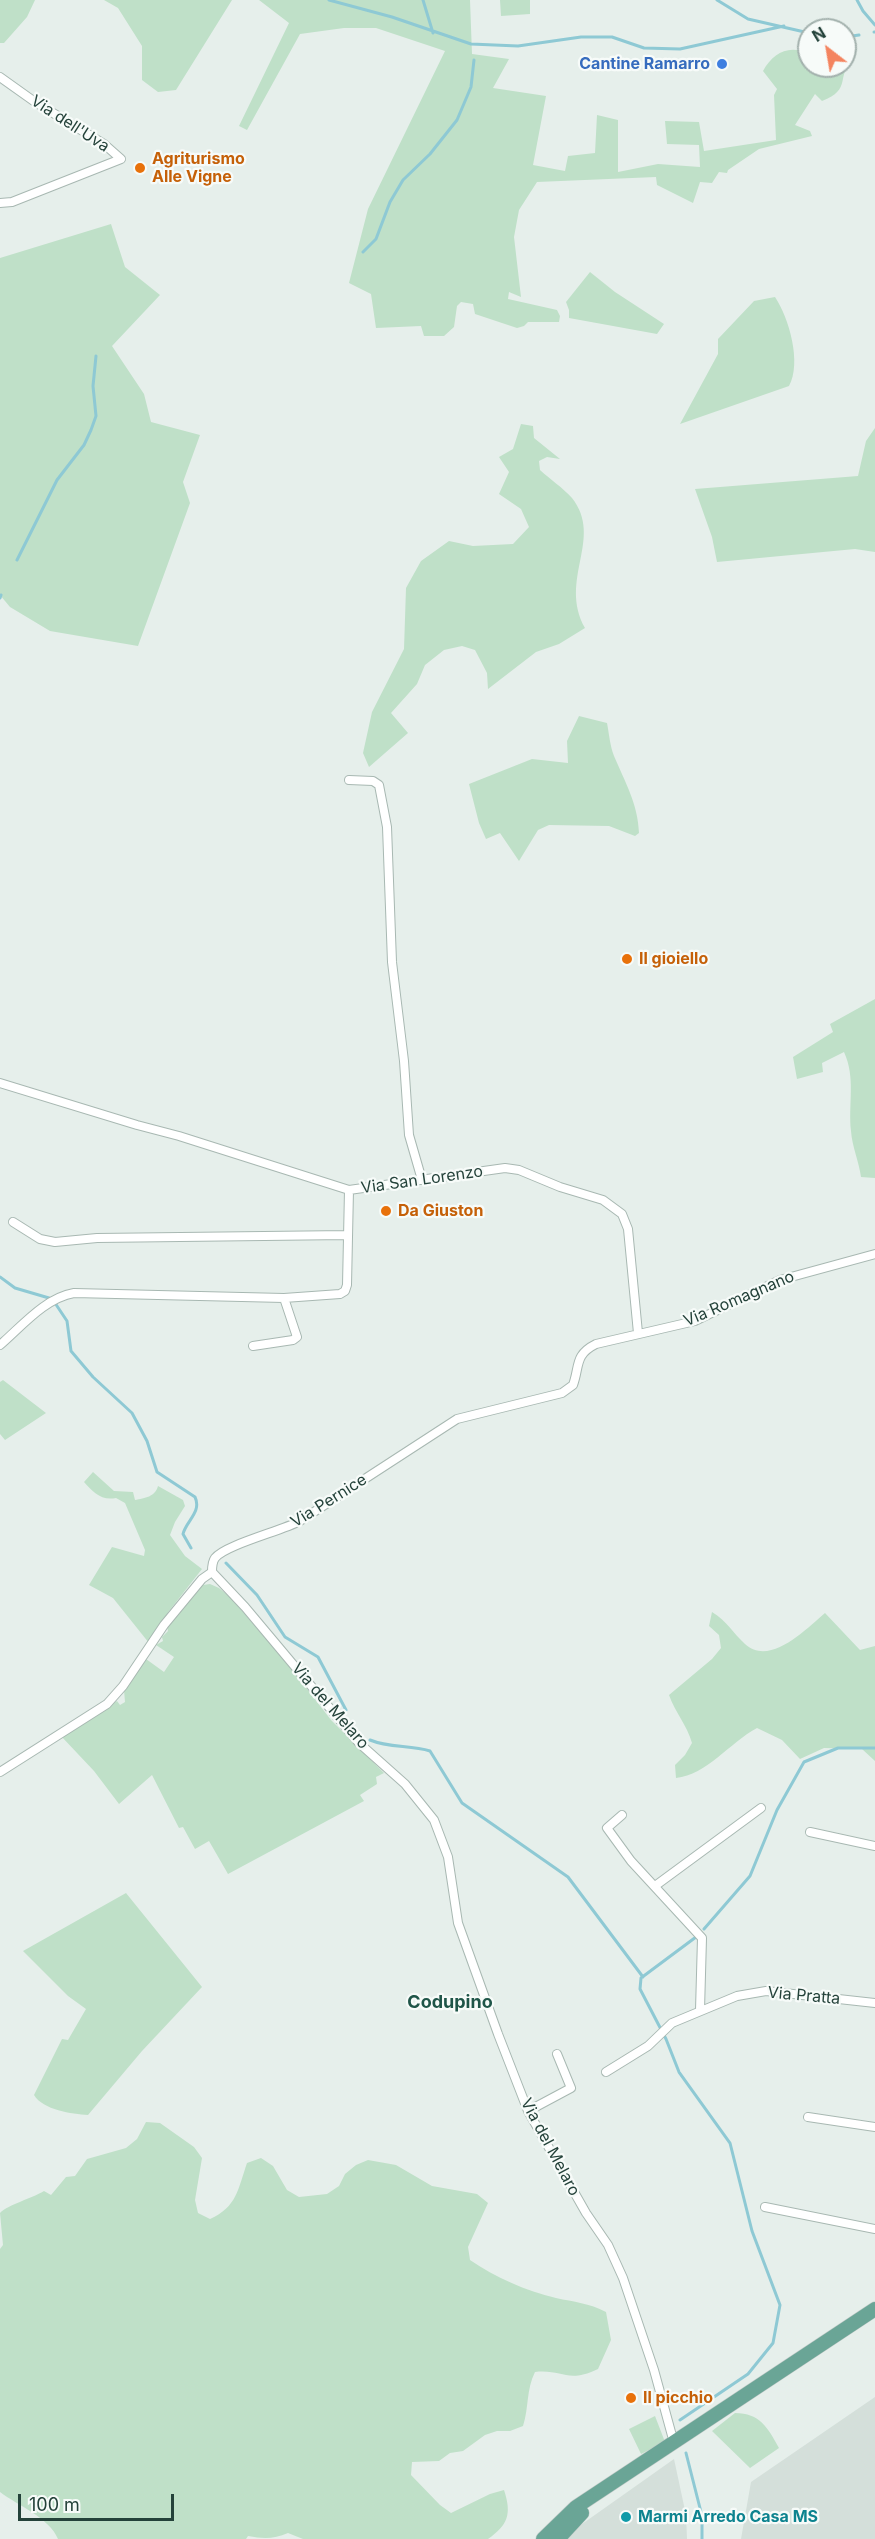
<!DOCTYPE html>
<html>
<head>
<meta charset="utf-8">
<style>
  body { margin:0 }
  #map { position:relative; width:875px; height:2539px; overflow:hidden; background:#e6efeb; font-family:Inter,sans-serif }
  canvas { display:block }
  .north { position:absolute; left:797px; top:18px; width:60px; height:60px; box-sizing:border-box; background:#f7fbf9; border:2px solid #a3b1ad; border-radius:50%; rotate:329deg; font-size:16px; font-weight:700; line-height:24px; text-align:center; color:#24423a }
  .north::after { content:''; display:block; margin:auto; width:21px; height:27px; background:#f4845f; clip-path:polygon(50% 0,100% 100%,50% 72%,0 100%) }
  .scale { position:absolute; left:18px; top:2494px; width:156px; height:27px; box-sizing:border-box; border:3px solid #24423a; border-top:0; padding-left:8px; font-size:18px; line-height:21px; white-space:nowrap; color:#24423a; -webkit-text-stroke:4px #f7fbf9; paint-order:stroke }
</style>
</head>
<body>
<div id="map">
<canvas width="875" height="2539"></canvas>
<div class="north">N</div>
<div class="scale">100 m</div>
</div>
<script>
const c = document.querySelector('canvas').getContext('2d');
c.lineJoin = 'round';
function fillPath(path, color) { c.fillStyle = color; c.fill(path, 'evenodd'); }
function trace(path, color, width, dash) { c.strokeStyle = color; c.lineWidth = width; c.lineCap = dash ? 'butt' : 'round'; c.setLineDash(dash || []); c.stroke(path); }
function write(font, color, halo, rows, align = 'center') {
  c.font = font + ' Inter,sans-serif'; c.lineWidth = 4.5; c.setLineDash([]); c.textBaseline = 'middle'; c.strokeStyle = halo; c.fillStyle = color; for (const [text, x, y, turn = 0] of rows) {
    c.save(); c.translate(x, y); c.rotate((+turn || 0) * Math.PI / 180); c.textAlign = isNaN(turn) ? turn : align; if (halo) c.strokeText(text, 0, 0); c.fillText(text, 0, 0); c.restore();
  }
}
const built = new Path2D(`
  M875,2397v142h-134l10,-57z
  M674,2459l12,56 1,24h-122l10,-10z`);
const green = new Path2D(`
  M0,0h35l-8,17 -23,26h-4z
  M104,0h128l-56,90 -18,2 -16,-12v-34l-24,-38z
  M259,0h211l2,54 37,5 -16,29 53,8 -13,69 32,6 3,-15 27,-3 2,-38 21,5v52l40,-8 42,3 -1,-22 -32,-1 -2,-23 34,1 5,29 72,-11 -2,-45 3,-6 -14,-18c10,-18 26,-27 46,-17v12h36v-15l3,-2 5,11c-18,16 0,29 -31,41l-7,-7 -20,31 15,6 2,5 -53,13 -31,21 -1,3 -8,-1 -7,11 -12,-1 -7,21 -36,-18 -1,-8 -119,5 -18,28 -5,27 7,60 -12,-5 -1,7 49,11 3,6 -1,6h-31l-4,4 -7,2 -42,-14 -2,-10 -12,-2 -4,4 -3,21 -10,9h-20l-3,-10 -45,2 -5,-34 -22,-11 19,-74 77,-158 -69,-23h-32l-44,6 -53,96 -8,-4 50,-103z
  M500,0h30v14l-29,2z
  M111,224l14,43 35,28 -48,51 32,48 7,28 49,13 -17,47 7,21 -52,143 -88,-15 -40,-24 -10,-12v-337z
  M590,272l25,20 49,32 -7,10 -88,-16v-8l-3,-8z
  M775,297c14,21 27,66 14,89l-109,38 38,-70v-15l36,-38z
  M521,424l12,2 1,12 26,21 -13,-2 -8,4 1,9c10,9 23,18 32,28 32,41 -14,81 13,130l-26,16 -23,8 -48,37 -1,-16 -12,-23 -13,-4 -18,4 -19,15 -8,19 -26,29 17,20 -39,34 -6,-14 9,-41 32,-63 2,-61 15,-27 28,-20 24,5 40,-2 16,-17 -8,-18 -22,-15 10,-22 -10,-15 14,-8z
  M875,428v124l-20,-3 -138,13 -5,-25 -17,-48 163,-13 8,-35z
  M579,716l28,7c2,10 3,23 7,33 11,26 24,48 25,77l-4,3 -26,-10 -60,-1 -11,5 -19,31 -19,-28 -14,6 -7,-16 -10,-39 63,-25 36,4 -1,-22z
  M875,999v179l-14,-1c-2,-15 -9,-31 -10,-46 -3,-27 5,-53 -7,-79l-22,11 1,9 -26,7 -4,-22 40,-25 -3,-8z
  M3,1380l43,33 -41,27 -5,-6v-52z
  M93,1472l21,19 19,1 2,8c10,-2 20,-3 23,-14l25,14 2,6 -10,16 -5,13 15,21 17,13 -33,42 -20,32 -36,-45 -24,-13 23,-38 32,9 1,-6 -20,-47 -9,-5c-15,3 -23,-6 -32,-16z
  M210,1584l9,4 12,10 60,70 40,52 53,53 -8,4 1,7 -17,11 4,6 -136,73 -19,-33 -14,8 -12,-22 -4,1 -27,-53 -33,29 -25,-33 -33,-35 56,-35 3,4 5,-3 -1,-12 22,-31 18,13 10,-15 -18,-12 7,-4 -1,-4 6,-6 -1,-4 36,-42z
  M712,1612c15,9 21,21 33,32 25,23 61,-15 80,-31l35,37 15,-4v115l-13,-12 -38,-1 -24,11 -18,-19 -25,-12c-28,15 -50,47 -81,50l-1,-13 10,-10 7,-12c-5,-18 -17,-31 -23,-48l43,-36 9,-11 -2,-13 -10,-9z
  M126,1893l76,94 -60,64 -54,64c-16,-1 -45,-5 -54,-20l28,-56 6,1 18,-31 -18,-13 -45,-45z
  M146,2122l14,1 34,24 8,11 -7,42 3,13 12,6c27,-12 28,-30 37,-56l14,-5 12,8 14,24 12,7 28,-3 12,-8 6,-12 11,-9 12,-5 28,5 36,21 45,8 11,9 -20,44 2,13c25,17 56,31 86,38 18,4 33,5 50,14l5,28 -13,29c-31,15 -35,0 -63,3 -9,18 -6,36 -12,54l-13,5h-13l-12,4 -22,16 -13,2 -11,8 -27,1 -1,13 29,30 11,8 39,-19 14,-4c8,24 4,35 -16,49h-185l-15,-6c-14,6 -24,6 -40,3l-2,3h-188c-8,-21 -41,-34 -58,-47v-243l3,-4 -3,-32c9,-9 31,-14 44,-22l7,4 15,-18 9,-1 12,-17 39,-11 11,-9z
  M735,2413c25,0 33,15 44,35l-29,20 -38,-37z
  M655,2416l10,26 -24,12 -12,-25z`);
const stream = new Path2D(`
  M329,0l63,17 79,27 47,2 63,-9h31l32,11 36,1 104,-23
  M423,0l10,33
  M717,0l31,19 61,14
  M857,0l6,11 12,14
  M874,32h1
  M845,37l14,-2
  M363,252l13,-13 14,-37 13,-22 27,-26 27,-34 14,-33 3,-27
  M17,560l40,-80 27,-35 7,-15 5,-14 -3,-30 3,-30
  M0,598l1,-3
  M0,1277l15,11 34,10
  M55,1303l12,18 4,30 22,26 39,36 15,28 10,31 38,25c7,15 -9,24 -12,37l8,14
  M226,1563l31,32 28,42 33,20 28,53
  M370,1740c19,8 40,5 60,11l32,52 106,74 75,100
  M704,1929l46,-53 27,-66 27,-48 34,-14h37
  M680,2420l68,-46 25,-31 7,-38 -28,-74 -22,-88 -51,-71 -13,-33 -26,-50 1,-11 55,-41
  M686,2453l16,63v23`);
const minor = new Path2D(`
  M0,77l35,25 69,42 17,15 -109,43 -12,1
  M349,780l24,1 6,4 8,42 5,135 12,99 5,74 13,45
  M0,1083l137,42 42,11 170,54 156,-22 14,2 41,17 43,13 19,14 6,15 10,104
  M13,1222l27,17 15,3 42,-4 250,-3
  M284,1298l56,-4 5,-3 2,-6 2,-95
  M0,1345c22,-19 45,-47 74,-52l210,5 13,39 -4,3 -40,6
  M212,1572l33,35 114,136 46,41 29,36 14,37 10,66 40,111 30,77 58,102 22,32 15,33 31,92 20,73
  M212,1572c0,-5 0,-10 3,-14 10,-13 66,-27 85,-37l157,-102 105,-26 11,-8c7,-19 1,-30 23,-41l99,-23 85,-41 95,-26
  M0,1772l107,-68 16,-18 41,-61 38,-46 10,-7
  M622,1815l-15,13 24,33 71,77 -2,72
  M810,1832l65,14
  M655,1886l106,-78
  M606,2072l42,-26 24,-23 65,-27 29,-5 109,12
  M528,2111l43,-23 -14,-34
  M808,2117l67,10
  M765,2207l110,22`);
const primary = new Path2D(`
  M543,2539l33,-32 299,-198
  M558,2539l24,-26`);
const markers = [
  [722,64,6,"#3f7fe0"],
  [140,168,6,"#e8710a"],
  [627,959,6,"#e8710a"],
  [386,1211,6,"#e8710a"],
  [631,2398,6,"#e8710a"],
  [626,2517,6,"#0f9aa8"]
];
const shopNames = [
  ["Cantine Ramarro",710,64]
];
const streetNames = [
  ["Via dell'Uva",70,124,33],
  ["Via San Lorenzo",422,1180,-8],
  ["Via Romagnano",739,1299,-23],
  ["Via Pernice",329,1501,-32],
  ["Via del Melaro",330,1706,49],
  ["Via Pratta",804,1996,5],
  ["Via del Melaro",550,2147,62]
];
const foodNames = [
  ["Agriturismo",152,159],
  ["Alle Vigne",152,177],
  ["Il gioiello",639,959],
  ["Da Giuston",398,1211],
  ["Il picchio",643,2398]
];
const cultureNames = [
  ["Marmi Arredo Casa MS",638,2517]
];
const neighbourhoodNames = [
  ["Codupino",450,2003]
];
fillPath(built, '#d4dfda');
fillPath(green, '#bfe0c8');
trace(stream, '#8ec9d4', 3);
trace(minor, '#a8b8b2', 10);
trace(primary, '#c2cac8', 15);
trace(minor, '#fff', 8);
trace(primary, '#6aa596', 14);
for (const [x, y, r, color] of markers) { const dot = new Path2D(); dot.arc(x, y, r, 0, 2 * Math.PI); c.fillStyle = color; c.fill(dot); trace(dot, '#f7fbf9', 2); }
write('bold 16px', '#366cbe', '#f7fbf9', shopNames, 'right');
write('16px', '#24423a', '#f7fbf9', streetNames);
write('bold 16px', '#c56008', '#f7fbf9', foodNames, 'left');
write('bold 16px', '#0d838f', '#f7fbf9', cultureNames, 'left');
write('bold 18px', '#1f5548', '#f7fbf9', neighbourhoodNames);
</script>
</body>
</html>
